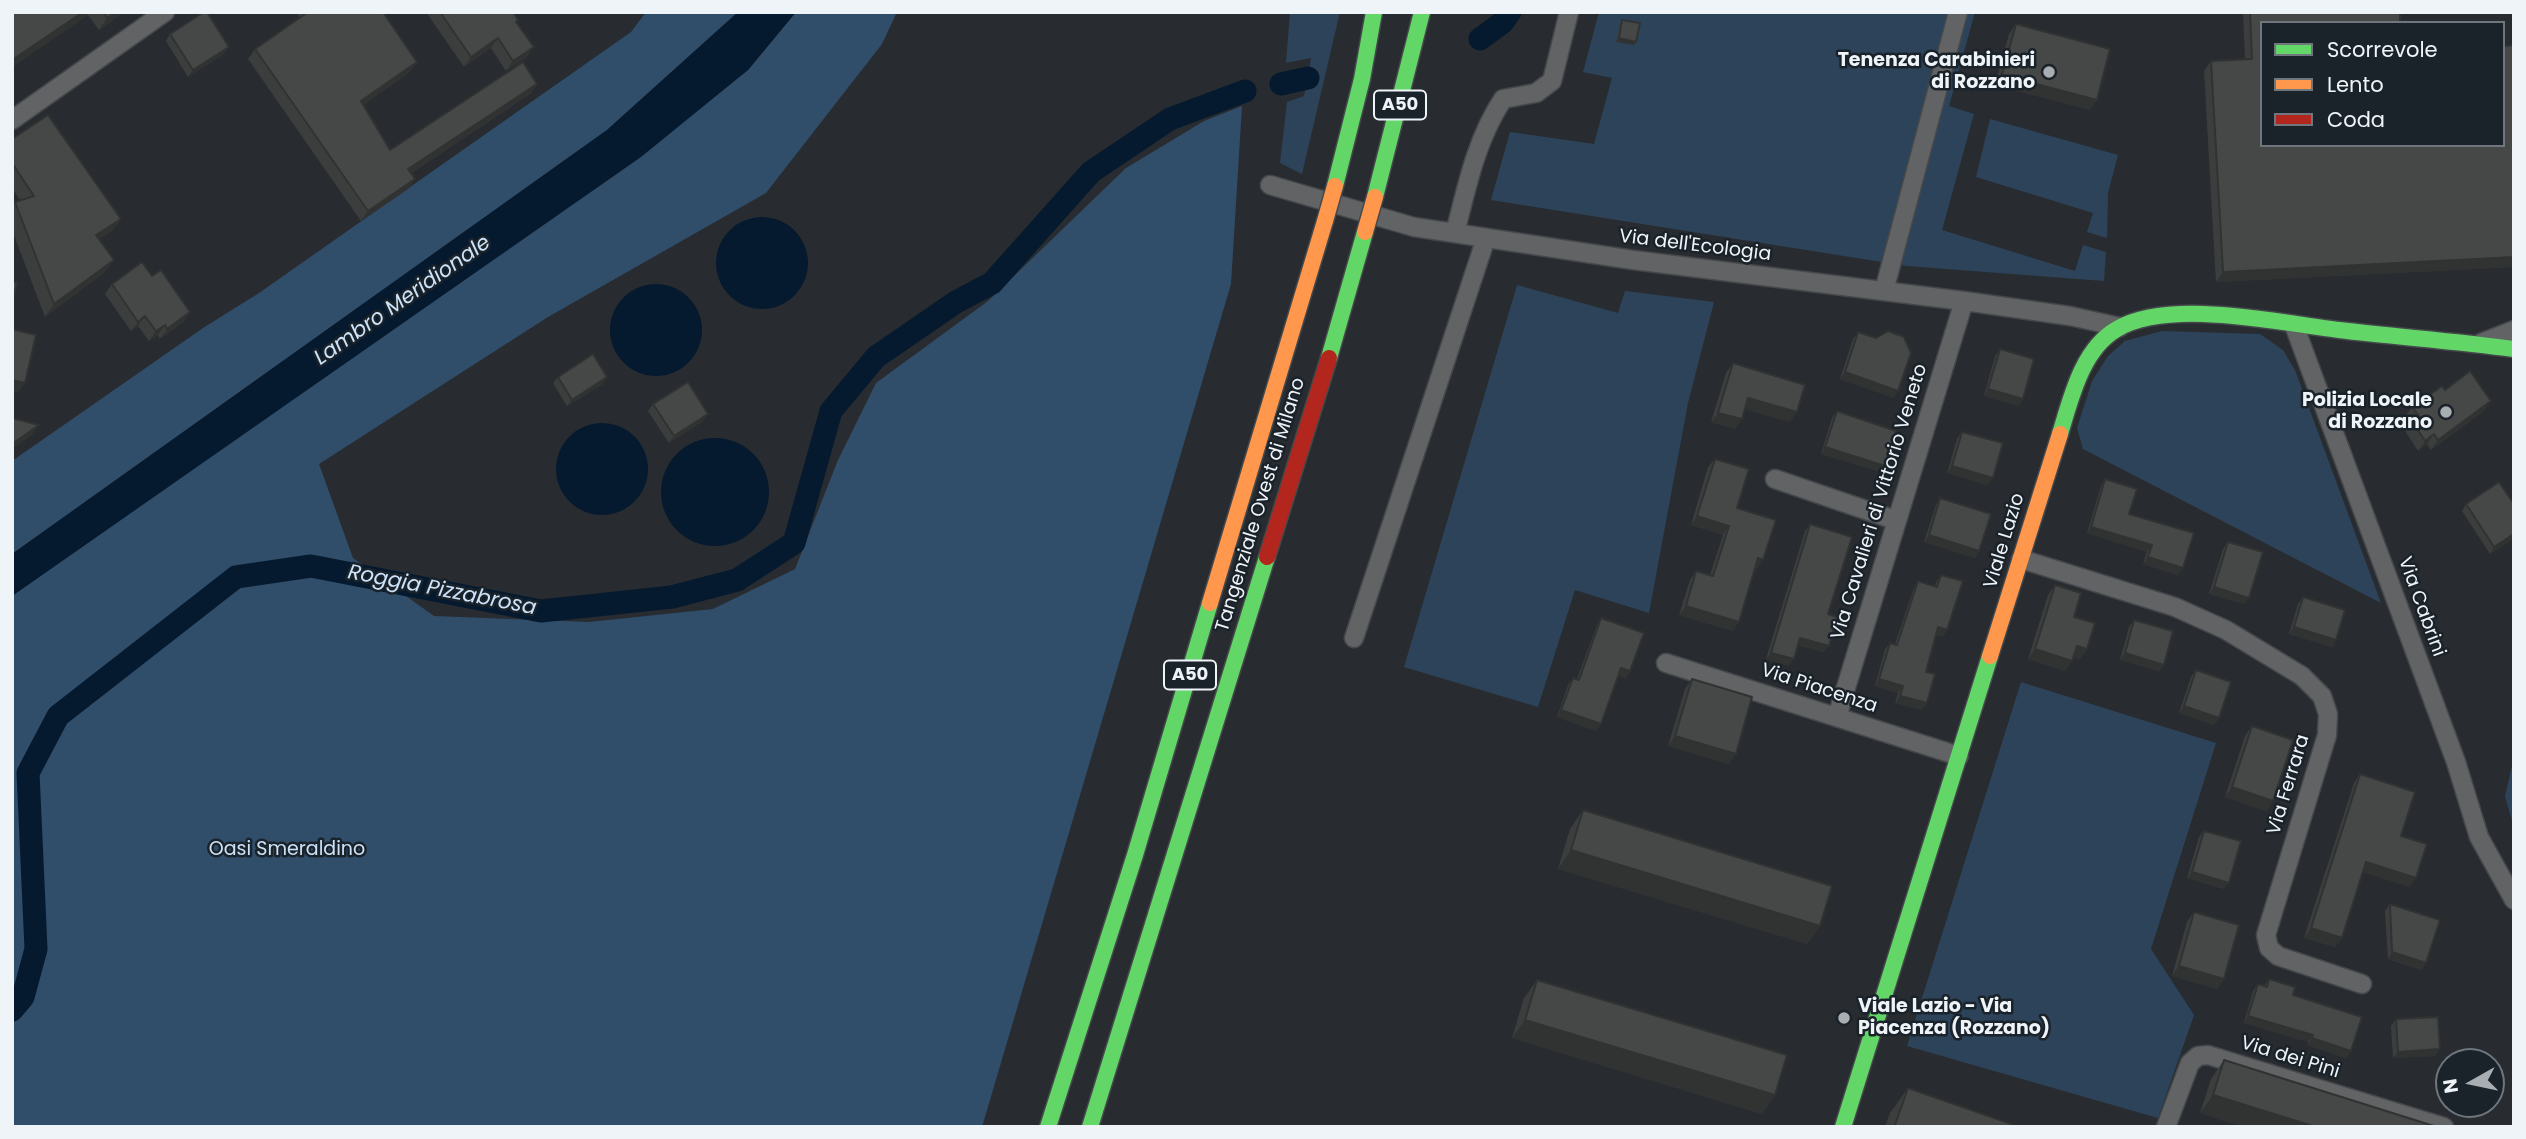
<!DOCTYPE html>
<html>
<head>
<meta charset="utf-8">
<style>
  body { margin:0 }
  #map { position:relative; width:2526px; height:1139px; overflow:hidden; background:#282c30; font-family:Poppins,sans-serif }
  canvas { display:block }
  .frame { position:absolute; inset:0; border:14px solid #eff4f9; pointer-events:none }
  .legend { position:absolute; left:2260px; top:21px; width:245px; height:126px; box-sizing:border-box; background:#1a222a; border:2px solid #6f767d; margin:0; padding:9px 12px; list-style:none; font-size:21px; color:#eff4f9 }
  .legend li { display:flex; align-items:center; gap:14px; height:35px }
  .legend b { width:35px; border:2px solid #6f767d }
  .north { position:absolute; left:2435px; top:1048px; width:70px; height:70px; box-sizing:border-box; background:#1a222a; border:2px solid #6f767d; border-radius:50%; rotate:261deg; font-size:19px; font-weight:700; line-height:28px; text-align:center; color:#eff4f9 }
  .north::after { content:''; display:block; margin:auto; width:24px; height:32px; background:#a9aeb3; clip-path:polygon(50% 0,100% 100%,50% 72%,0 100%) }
</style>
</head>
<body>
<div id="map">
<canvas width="2526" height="1139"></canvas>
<div class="frame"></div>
<ul class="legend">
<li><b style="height:9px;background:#63d668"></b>Scorrevole</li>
<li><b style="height:9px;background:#ff974d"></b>Lento</li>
<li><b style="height:9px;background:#b3261e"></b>Coda</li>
</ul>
<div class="north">N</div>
</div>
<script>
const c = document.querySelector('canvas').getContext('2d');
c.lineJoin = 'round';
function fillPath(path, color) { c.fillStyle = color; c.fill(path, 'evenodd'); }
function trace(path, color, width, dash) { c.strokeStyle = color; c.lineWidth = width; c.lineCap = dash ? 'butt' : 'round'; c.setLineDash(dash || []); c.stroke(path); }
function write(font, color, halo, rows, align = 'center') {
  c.font = font + ' Poppins,sans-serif'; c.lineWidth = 5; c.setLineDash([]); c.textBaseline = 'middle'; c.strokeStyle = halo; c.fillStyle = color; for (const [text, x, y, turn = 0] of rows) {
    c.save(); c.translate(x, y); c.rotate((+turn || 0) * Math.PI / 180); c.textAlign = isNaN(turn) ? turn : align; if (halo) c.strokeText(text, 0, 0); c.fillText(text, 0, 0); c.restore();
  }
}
const green = new Path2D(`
  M1290,12h50l-38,162 -22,-11 7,-61 17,-6 7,-38 -25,5z
  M1599,12h376l-26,94 25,8 -32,116 133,41 8,-26 23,7 -2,29 -197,-15 -416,-66 19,-68 84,12 18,-66 -29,-6z
  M1990,119l128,36 -10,38 -1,45 -20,-6 6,-19 -117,-36z
  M1517,285l101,28 7,-22 89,11 -26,101 -39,210 -74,-23 -37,117 -134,-40z
  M2162,331l98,3 23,16 12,20 86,233 -298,-154 -6,-21 15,-47 16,-25 17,-15z
  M2021,682l195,61 -65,206 43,66 -36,103 -251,-72z
  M2514,757v71l-9,-32z`);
const forest = new Path2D(`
  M646,12h92l-131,118 -595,424v-93l191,-133 56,-35 372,-261z
  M796,12h101l-15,32 -116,149 -218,124 -229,147 34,94 81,58 155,6 124,-13 82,-40 43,-109 38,-77 112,-82 138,-133 78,-47 38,-15 -11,178 -249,843h-970v-531l319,-224 417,-302z`);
const water = new Path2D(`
  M738,12h58l-48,58 -107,87 -629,439v-42l595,-424z
  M716 263a46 46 0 1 1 92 0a46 46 0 1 1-92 0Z
  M610 330a46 46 0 1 1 92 0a46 46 0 1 1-92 0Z
  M556 469a46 46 0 1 1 92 0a46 46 0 1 1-92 0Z
  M661 492a54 54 0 1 1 108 0a54 54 0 1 1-108 0Z`);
const canal = new Path2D(`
  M1480,39l23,-17 7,-10
  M1281,84l27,-6
  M12,1010l11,-13 13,-48 -8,-176 30,-57 178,-139 75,-11 230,45 131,-14 65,-17 57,-37 37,-132 45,-54 80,-55 36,-19 99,-111 79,-53 75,-28`);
const street = new Path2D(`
  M12,120l153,-108
  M1270,185l144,42 219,33 331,41 106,15 50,11
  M1455,233c12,-47 21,-93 48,-134l33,-6 16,-12 17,-69
  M1884,291l74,-279
  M2294,325l162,437 23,75 35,63
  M2481,343l33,-13
  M1775,479l120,41
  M2021,559l154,48 51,23 76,46 20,20 6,18 -1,21 -61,200 3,13 9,8 84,28
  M1354,638l132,-400
  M1666,663l293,93
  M1837,717l127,-416
  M2166,1127l24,-64 8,-7 10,-1 236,72`);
const fast = new Path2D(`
  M1335,186l27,-107 12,-67
  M1375,197l47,-185
  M1329,358l36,-126
  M2060,434c11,-36 22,-85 57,-105 53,-31 163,-6 222,1 58,7 117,11 175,19
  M1048,1127l87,-272 75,-252
  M1090,1127l177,-570
  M1843,1127l147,-471`);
const slow = new Path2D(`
  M1210,603l115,-382
  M1990,656l70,-222`);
const jam = new Path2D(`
  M1267,557l62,-199`);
const slowBridge = new Path2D(`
  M1325,221l10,-35
  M1365,232l10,-35`);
const wall = new Path2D(`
  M12,12h112l-25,18 -11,-15 -76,52z
  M297,12h86l27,60 -47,33 27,45 147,-66 -7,10 -119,79 4,6 -7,10 -47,32 -113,-162 7,-10 45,-31z
  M426,12h87l14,45 -21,14 -15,-23 -27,19z
  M2243,12h157l-138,133 252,-100v222l-298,15 -12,-211 7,-10 34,-2z
  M1622,20l12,25 -18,-3 4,-19z
  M2016,24l74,86 -95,-25 14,-51z
  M170,34l59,13 -5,7 -36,23 -22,-36z
  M12,139l109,80 -9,12 -13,8 6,33 -60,45 -33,-87v-25l3,-3 5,-2 -8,-12z
  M152,276l38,36 -7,10 -23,17 -2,-4 -9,6 -11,-15 -7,5 -26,-37 7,-10z
  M1858,332l18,6 18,60 -54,-19 13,-40z
  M2000,349l19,57 -35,-10 11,-40z
  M1733,363l57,59 -45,-13 -10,20 -24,-7 15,-49z
  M558,377l45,7 -36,22 -14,-23z
  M2445,390l39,21 -53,39 -4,-6 -9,7 -13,-20 5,-8 -5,-7 7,-9z
  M653,404l50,17 -34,22 -21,-32z
  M1837,411l44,61 -60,-18 11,-36z
  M1962,432l26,53 -41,-12 10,-34z
  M1715,459l22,49 20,61 -2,-1 -22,63 -54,-16 11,-35 6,-9 14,4 13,-40 -32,-10 17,-58z
  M2105,479l24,35 54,54 -5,7 -35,-11 4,-12 -60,-19 14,-47z
  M1940,498l39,53 -4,7 -51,-16 12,-37z
  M2466,504h48v34l-24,16 -28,-43z
  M1810,524l18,90 -4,38 -26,-7 -9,21 -23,-7 39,-128z
  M2228,542l21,56 -5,6 -35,-10 14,-45z
  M1941,575l6,55 -5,7 -6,-2 -10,37 1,31 -5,7 -27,-7 3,-10 -23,-7 10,-37 5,-6 5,1 19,-56 4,-7 17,5 2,-5z
  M2055,585l19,32 13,32 -7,10 -7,-2 -1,4 -7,10 -37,-12 20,-64z
  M2303,597l33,43 -4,7 -43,-13 9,-30z
  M1601,618l29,53 -4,7 -8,-3 -22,56 -39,-14 11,-32 5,-7 4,1 20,-54z
  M2134,620l30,45 -5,6 -39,-11 9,-33z
  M2196,670l23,48 -5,7 -35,-12 12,-36z
  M1692,679l37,85 -61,-18 17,-57z
  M2252,726l21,75 -7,10 -41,-14 20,-61z
  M2360,774l41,62 9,51 -47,-15 -21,66 -7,9 -31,-9 50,-155z
  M1583,810l237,116 -13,18 -249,-75 12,-40z
  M2204,831l20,58 -37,-11 12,-41z
  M2390,904l36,59 -5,7 -33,-11 -3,-48z
  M2194,912l30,67 -7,10 -45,-13 15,-54z
  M2269,979l24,16 53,63 -39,-13 1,-3 -64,-19 9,-32 5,-7 6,2z
  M1537,980l238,115 -13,19 -250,-76 12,-40z
  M2396,1019l39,37 -42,2 -2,-32z
  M2224,1060l213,67h-193l-44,-14 11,-34z
  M1908,1088l112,39h-135l5,-14z`);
const shadedWall = new Path2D(`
  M83,12h7l-2,3 -76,52v-7z
  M115,12h9l-25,18 8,-12z
  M498,38l-7,10 -27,19 7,-10z
  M1619,38l17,4 -2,3 -18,-3z
  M229,47l-5,7 -36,23 5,-7z
  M534,47l-7,10 -21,14 7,-10z
  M417,62l-7,10 -56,39 7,-10z
  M2002,75l95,25 -7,10 -95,-25z
  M537,84l-7,10 -129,85 7,-10z
  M415,179l-7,10 -47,32 7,-10z
  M121,219l-9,12 -25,16 9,-12z
  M2514,257v10l-298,15 7,-10z
  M114,260l-9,12 -60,45 9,-13z
  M190,312l-7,10 -23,17 7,-10z
  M145,316l-7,10 -7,5 7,-9z
  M165,325l-7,10 -9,6 7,-10z
  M1845,372l53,19 -4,7 -54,-19z
  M607,377l-4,7 -36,22 5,-6z
  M12,380l13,3 -7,10 -6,-2z
  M1988,389l35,10 -4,7 -35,-10z
  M1748,398l49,14 -7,10 -49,-14z
  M2491,401l-7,10 -53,39 7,-10z
  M1718,413l24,6 -7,10 -24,-7z
  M708,414l-5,7 -34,22 5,-7z
  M39,425l-7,10 -20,14v-5z
  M2434,434l-7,10 -9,7 7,-10z
  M1825,447l60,19 -4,6 -60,-18z
  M1952,466l41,12 -5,7 -41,-12z
  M1697,516l32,10 -6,9 -32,-10z
  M2091,527l61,18 -5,7 -60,-19z
  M2514,534v4l-24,16 4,-7z
  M1929,535l50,16 -4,7 -51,-16z
  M2148,557l35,11 -5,7 -35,-11z
  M1758,558l5,2 -6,9 -5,-2z
  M2214,587l35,11 -5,6 -35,-10z
  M1686,606l53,16 -6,9 -54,-16z
  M1938,627l9,3 -5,7 -9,-3z
  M2294,627l42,13 -4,7 -43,-13z
  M1800,638l29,8 -5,6 -28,-8z
  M2077,646l10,3 -7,10 -10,-3z
  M2035,649l37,12 -7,10 -37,-12z
  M1771,653l23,6 -5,7 -23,-7z
  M2125,653l39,12 -5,6 -39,-11z
  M1621,668l9,3 -4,7 -10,-4z
  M1879,679l24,7 -5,7 -23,-7z
  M1900,696l27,7 -5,7 -27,-7z
  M2184,706l35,12 -5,7 -35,-12z
  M1561,710l40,14 -5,7 -39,-14z
  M1675,736l61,18 -7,10 -61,-18z
  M2232,787l41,14 -7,10 -41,-14z
  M1571,850l249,76 -13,18 -249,-75z
  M2366,862l50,16 -6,9 -51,-16z
  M2192,872l37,11 -5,6 -37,-11z
  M2311,928l31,10 -7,9 -31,-9z
  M2392,952l34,11 -5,7 -33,-11z
  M2179,966l45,13 -7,10 -45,-13z
  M2248,1016l65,19 -5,7 -64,-19z
  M1525,1020l250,75 -13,19 -250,-76z
  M2312,1038l39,13 -5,7 -39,-13z
  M2440,1049l-5,7 -42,2 5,-6z
  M2213,1095l103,32h-72l-44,-14z`);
const building = new Path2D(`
  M12,12h71l-71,48z
  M104,12h11l-8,6z
  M204,12h3l22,35 -36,23 -23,-36z
  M308,12h75l34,50 -56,39 29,49 133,-88 14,22 -129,85 7,10 -47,32 -113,-162z
  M440,12h73l5,8 -2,2 18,25 -21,14 -15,-23 -27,19z
  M2250,12h150v11h-138v122h241v-99l11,-1v212l-291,15 -12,-211 41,-2z
  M1622,20l18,3 -4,19 -17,-4z
  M2016,24l94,25 -13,51 -95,-25z
  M48,115l73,104 -25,16 18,25 -60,44 -39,-102 19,-6 -22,-33v-24z
  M142,262l10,14 9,-6 29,42 -23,17 -2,-4 -9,6 -11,-15 -7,6 -26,-38z
  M12,282l5,1 -5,19z
  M12,329l24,6 -11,48 -13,-3z
  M1888,331l16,6 7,16 -13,38 -53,-19 13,-40 18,6z
  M2000,349l34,10 -11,40 -35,-10z
  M593,354l14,23 -35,23 -14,-23z
  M1733,363l72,22 -8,27 -49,-14 -6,21 -24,-6z
  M2470,371l21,30 -53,39 -4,-6 -9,7 -13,-20 7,-5 -7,-9 30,-21 3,4z
  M688,382l20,32 -34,22 -21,-32z
  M1837,411l59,20 -11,35 -60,-19z
  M12,418l27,7 -27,19z
  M1962,432l41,11 -10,35 -41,-12z
  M1715,459l34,10 -12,39 39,12 -13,40 -5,-2 -19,64 -53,-16 10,-35 17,5 16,-50 -32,-10z
  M2105,479l32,10 -8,25 65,19 -11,35 -35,-11 4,-12 -61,-18z
  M2499,482l15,22v30l-20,13 -28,-43z
  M1940,498l51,16 -12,37 -50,-16z
  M1810,524l42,13 -24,77 9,3 -8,29 -29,-8 -6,21 -23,-6z
  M2228,542l35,10 -14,46 -35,-11z
  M1941,575l22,6 -16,49 -9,-3 -12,45 9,2 -8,29 -27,-7 3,-10 -24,-7 11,-36 7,2 21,-64 19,6z
  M2055,585l26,8 -7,24 21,6 -8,26 -10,-3 -5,15 -37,-12z
  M2303,597l42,13 -9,30 -42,-13z
  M1601,618l43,15 -14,38 -9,-3 -20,56 -40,-14 12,-32 6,2z
  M2134,620l39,11 -9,34 -39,-12z
  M2196,670l35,12 -12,36 -35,-12z
  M1692,679l60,18 -16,57 -61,-18z
  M2252,726l41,14 -20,61 -41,-14z
  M2360,774l55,18 -14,44 26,8 -11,34 -50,-16 -24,76 -31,-10z
  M1583,810l249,76 -12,40 -249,-76z
  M2204,831l37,10 -12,42 -37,-11z
  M2390,904l50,16 -14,43 -34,-11z
  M2194,912l45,13 -15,54 -45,-13z
  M2269,979l26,8 -2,8 69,22 -11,34 -39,-13 1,-3 -65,-19 10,-32 9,3z
  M1537,980l250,75 -12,40 -250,-75z
  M2438,1017l2,32 -42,3 -2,-33z
  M2224,1060l213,67h-121l-103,-32z
  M1908,1088l112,39h-122l-3,-2z`);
const markers = [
  [2049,72,7,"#a9aeb3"],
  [2446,412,7,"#a9aeb3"],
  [1844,1018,7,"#a9aeb3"]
];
const shields = [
  [1400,105,52],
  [1190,675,52]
];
const shieldNames = [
  ["A50",1400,105],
  ["A50",1190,675]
];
const poiNames = [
  ["Tenenza Carabinieri",2035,61],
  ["di Rozzano",2035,83],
  ["Polizia Locale",2432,401],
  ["di Rozzano",2432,423],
  ["Viale Lazio - Via",1858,1007,"left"],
  ["Piacenza (Rozzano)",1858,1029,"left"]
];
const streetNames = [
  ["Via dell'Ecologia",1695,246,7],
  ["Via Cavalieri di Vittorio Veneto",1880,502,-73],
  ["Tangenziale Ovest di Milano",1261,505,-73],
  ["Viale Lazio",2005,541,-73],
  ["Via Cabrini",2421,607,70],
  ["Via Piacenza",1819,689,18],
  ["Via Ferrara",2289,785,-73],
  ["Via dei Pini",2290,1058,17]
];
const parkNames = [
  ["Oasi Smeraldino",287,850]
];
const waterNames = [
  ["Lambro Meridionale",403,301,-35],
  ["Roggia Pizzabrosa",442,591,11]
];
fillPath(green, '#2d435a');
fillPath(forest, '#304d6a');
fillPath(water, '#051a2e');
trace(canal, '#051a2e', 23);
trace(street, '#45484b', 21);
trace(fast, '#45484b', 19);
trace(slow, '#45484b', 19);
trace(jam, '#45484b', 19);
trace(street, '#626365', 18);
trace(fast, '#63d668', 16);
trace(slow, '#ff974d', 16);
trace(jam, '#b3261e', 16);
trace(slowBridge, '#45484b', 19, []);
trace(slowBridge, '#ff974d', 16);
fillPath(wall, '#3c3e3e');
fillPath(shadedWall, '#313232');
fillPath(building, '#464848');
trace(building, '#313232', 2);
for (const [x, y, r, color] of markers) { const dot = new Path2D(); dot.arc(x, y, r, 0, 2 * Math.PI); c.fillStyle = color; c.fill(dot); trace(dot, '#1a222a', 2.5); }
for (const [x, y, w] of shields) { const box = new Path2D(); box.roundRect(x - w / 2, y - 14.5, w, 29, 5); c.fillStyle = '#1a222a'; c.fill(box); trace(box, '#eff4f9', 2); }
write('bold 18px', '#eff4f9', null, shieldNames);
write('bold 19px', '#eff4f9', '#1a222a', poiNames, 'right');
write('19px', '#eff4f9', '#1a222a', streetNames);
write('19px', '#cbe1f7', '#1a222a', parkNames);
write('italic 21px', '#cde3fa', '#1a222a', waterNames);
</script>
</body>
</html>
